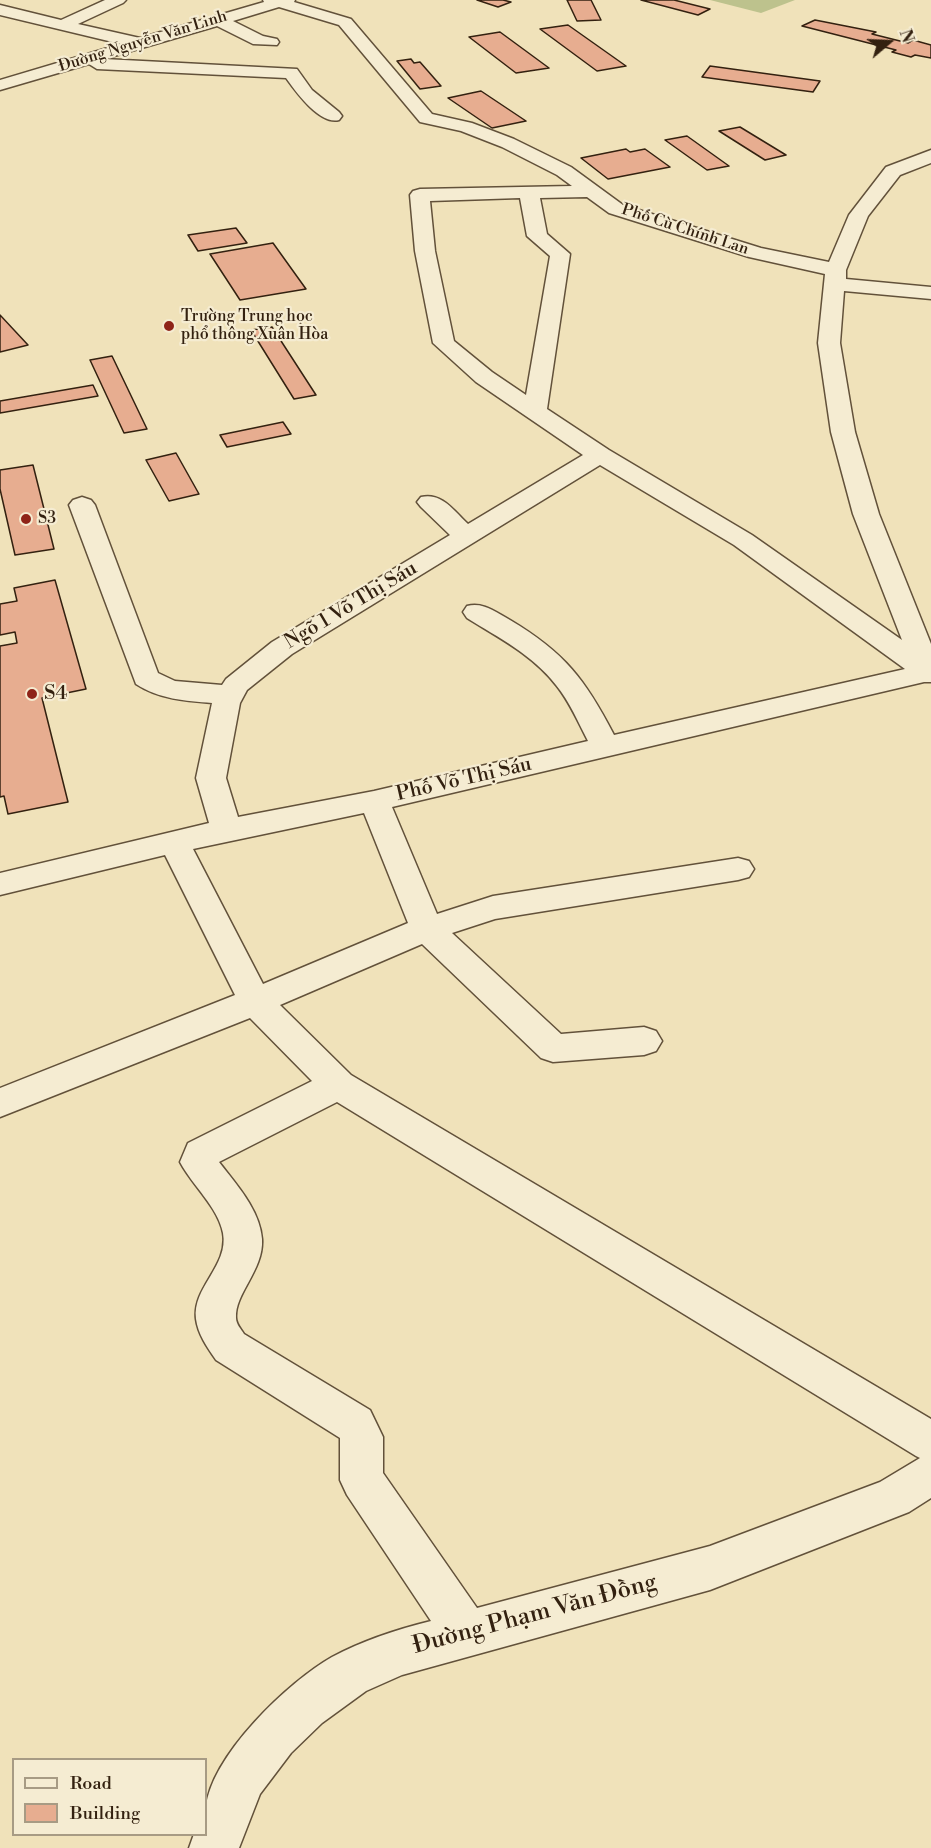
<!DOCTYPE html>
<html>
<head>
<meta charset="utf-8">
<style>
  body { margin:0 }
  #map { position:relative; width:931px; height:1848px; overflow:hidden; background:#f0e2ba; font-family:"Libre Bodoni",serif }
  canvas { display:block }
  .legend { position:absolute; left:12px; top:1758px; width:195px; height:78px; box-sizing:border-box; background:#f5ecd2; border:2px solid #a79b84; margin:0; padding:8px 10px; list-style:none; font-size:18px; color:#332110 }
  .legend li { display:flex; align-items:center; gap:12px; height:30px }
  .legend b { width:30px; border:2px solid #a79b84 }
  .north { position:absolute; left:859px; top:12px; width:60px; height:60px; -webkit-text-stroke:4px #f5ecd2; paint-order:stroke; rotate:71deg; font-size:16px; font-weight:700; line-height:24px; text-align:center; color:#332110 }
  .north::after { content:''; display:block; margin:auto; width:21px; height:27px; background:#332110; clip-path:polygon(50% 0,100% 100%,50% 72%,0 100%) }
</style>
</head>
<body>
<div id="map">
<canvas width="931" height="1848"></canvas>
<ul class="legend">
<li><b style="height:8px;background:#f5ecd2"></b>Road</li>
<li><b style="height:16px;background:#e7ad90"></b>Building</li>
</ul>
<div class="north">N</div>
</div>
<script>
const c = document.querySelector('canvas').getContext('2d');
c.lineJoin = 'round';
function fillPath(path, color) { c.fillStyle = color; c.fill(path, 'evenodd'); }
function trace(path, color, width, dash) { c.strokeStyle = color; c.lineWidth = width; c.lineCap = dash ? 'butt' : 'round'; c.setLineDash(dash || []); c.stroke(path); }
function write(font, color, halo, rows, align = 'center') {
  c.font = font + ' "Libre Bodoni",serif'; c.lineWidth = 4.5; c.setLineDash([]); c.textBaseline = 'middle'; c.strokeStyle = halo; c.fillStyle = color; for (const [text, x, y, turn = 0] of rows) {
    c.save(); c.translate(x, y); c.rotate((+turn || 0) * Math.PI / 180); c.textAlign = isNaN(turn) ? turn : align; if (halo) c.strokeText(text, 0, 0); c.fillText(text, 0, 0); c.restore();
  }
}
const green = new Path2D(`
  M710,0h85l-34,13z`);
const building = new Path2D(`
  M477,0h26l8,2 -13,5z
  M567,0h24l10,20 -24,1z
  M641,0h33l36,9 -12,6z
  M815,20l61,12 -4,2 36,9 5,-3 18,5v13l-16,-3 -4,2 -19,-5 4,-2 -94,-24z
  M568,25l58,41 -29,5 -57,-42z
  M500,32l49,36 -33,5 -47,-36z
  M411,59l3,4 6,-1 21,24 -21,3 -23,-28z
  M710,66l110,15 -7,11 -111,-15z
  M481,91l45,30 -34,7 -44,-30z
  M740,127l46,28 -21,5 -46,-29z
  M687,136l42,30 -22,4 -42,-30z
  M626,149l4,3 15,-3 25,18 -62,12 -27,-21z
  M236,228l11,15 -49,8 -10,-16z
  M273,243l33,46 -66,11 -30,-46z
  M0,315l28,30 -28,7z
  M272,327l44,68 -22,4 -43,-69z
  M112,356l35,73 -23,4 -34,-73z
  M93,385l5,11 -98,17v-12z
  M283,422l8,12 -64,13 -7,-12z
  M176,453l23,41 -30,7 -23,-41z
  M33,465l21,84 -39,6 -15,-66v-19z
  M55,580l31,109 -44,9 26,104 -60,12 -4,-18 -4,1v-151l17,-3 -2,-11 -15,3v-31l17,-3 -3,-13z`);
const minor = new Path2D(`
  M105,0h21l-3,3 -45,21 62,14 124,-36 -1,-2h32l-1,2 57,17 81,95 40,9 42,16 57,28 52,38 138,43 68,14 20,-47 37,-48 45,-17v13l-31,12 -32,41 -22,54v9l85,8v12l-87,-8 -4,52 15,89 24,82 52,130v38h-7l-532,125 45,107 56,-18 245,-38 11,3 5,8 -5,8 -11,3 -243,39 -43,14 109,101 83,-7 12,4 6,10 -6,10 -12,4 -91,7 -12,-4 -119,-114 -142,61 71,70 580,344v79l-22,14 -199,78 -308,85 -36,16 -44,32 -31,30 -31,41 -21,54h-50l5,-14h12c0,-8 -2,-18 0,-27 6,-52 82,-125 126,-150 30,-16 66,-28 99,-36l-84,-126 -7,-15v-42l-124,-78c-9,-13 -18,-26 -20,-41 -4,-32 33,-53 27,-86 -5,-26 -31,-48 -43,-71l8,-19 124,-62 -62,-63 -250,99v-29l235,-93 -70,-140 -165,40v-22l209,-50 -13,-45 16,-75c-27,-2 -53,-4 -76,-19l-67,-179 4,-5 9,-3 9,3 4,5 63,168 17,8 47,4 4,-6 46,-37 178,-107 -29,-28 -4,-5 4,-5c21,-5 33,14 47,27l115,-69 -107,-73 -43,-39 -18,-92 -5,-56 3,-4 7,-2 152,-3 -15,-11 -55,-28 -41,-16 -41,-9 -81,-97 -60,-18 -46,14 30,15 14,3 2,3 -2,3 -24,-1 -36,-18 -113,33 193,10 15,21 27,22 3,4 -3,4c-19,5 -43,-28 -53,-42l-189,-9 -8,-5 -89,26v-10l121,-36 -121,-29v-10l61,15zM587,197l22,16 140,44 76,17 -7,69 13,89 22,82 49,126 -150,-105 -143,-85 -62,-41 23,-155 -23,-20 -7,-36zM520,198l7,38 23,20 -24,139 -34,-23 -38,-31 -19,-90 -5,-50zM600,465l134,80 171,124 -291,66c-29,-56 -49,-82 -104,-115 -15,-8 -26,-18 -43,-14l-4,6 4,6c32,20 66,37 89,67 14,17 22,37 32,56l-214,50 -136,26 -12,-39 14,-75 7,-13 45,-36zM364,813l44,110 -145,61 -70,-135zM337,1102l579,354 4,2 -40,24 -170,64 -233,62 -94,-135v-36l-13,-27 -126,-76c-3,-5 -8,-10 -8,-16 -2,-24 28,-48 26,-79 -2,-29 -26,-55 -43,-77z`);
const markers = [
  [169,326,6,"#8f2418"],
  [26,519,6,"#8f2418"],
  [32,694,6,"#8f2418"]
];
const farStreetnames = [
  ["Đường Nguyễn Văn Linh",143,42,-17],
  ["Phố Cù Chính Lan",685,230,18]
];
const farPoinames = [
  ["Trường Trung học",181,317],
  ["phổ thông Xuân Hòa",181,335],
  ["S3",38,519]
];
const streetNames = [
  ["Ngõ 1 Võ Thị Sáu",351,606,-31],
  ["Phố Võ Thị Sáu",464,780,-13]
];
const poiNames = [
  ["S4",44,694]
];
const nearStreetnames = [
  ["Đường Phạm Văn Đồng",535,1615,-15]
];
fillPath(green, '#bdc28d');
fillPath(building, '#e7ad90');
trace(building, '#332110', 1.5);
trace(minor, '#62513a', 3);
fillPath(minor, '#f5ecd2');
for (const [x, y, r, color] of markers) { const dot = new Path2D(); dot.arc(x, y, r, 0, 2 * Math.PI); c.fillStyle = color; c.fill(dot); trace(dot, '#f5ecd2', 2); }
write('16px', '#332110', '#f5ecd2', farStreetnames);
write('16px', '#332110', '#f5ecd2', farPoinames, 'left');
write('20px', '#332110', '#f5ecd2', streetNames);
write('20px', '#332110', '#f5ecd2', poiNames, 'left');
write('24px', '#332110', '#f5ecd2', nearStreetnames);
</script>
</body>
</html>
